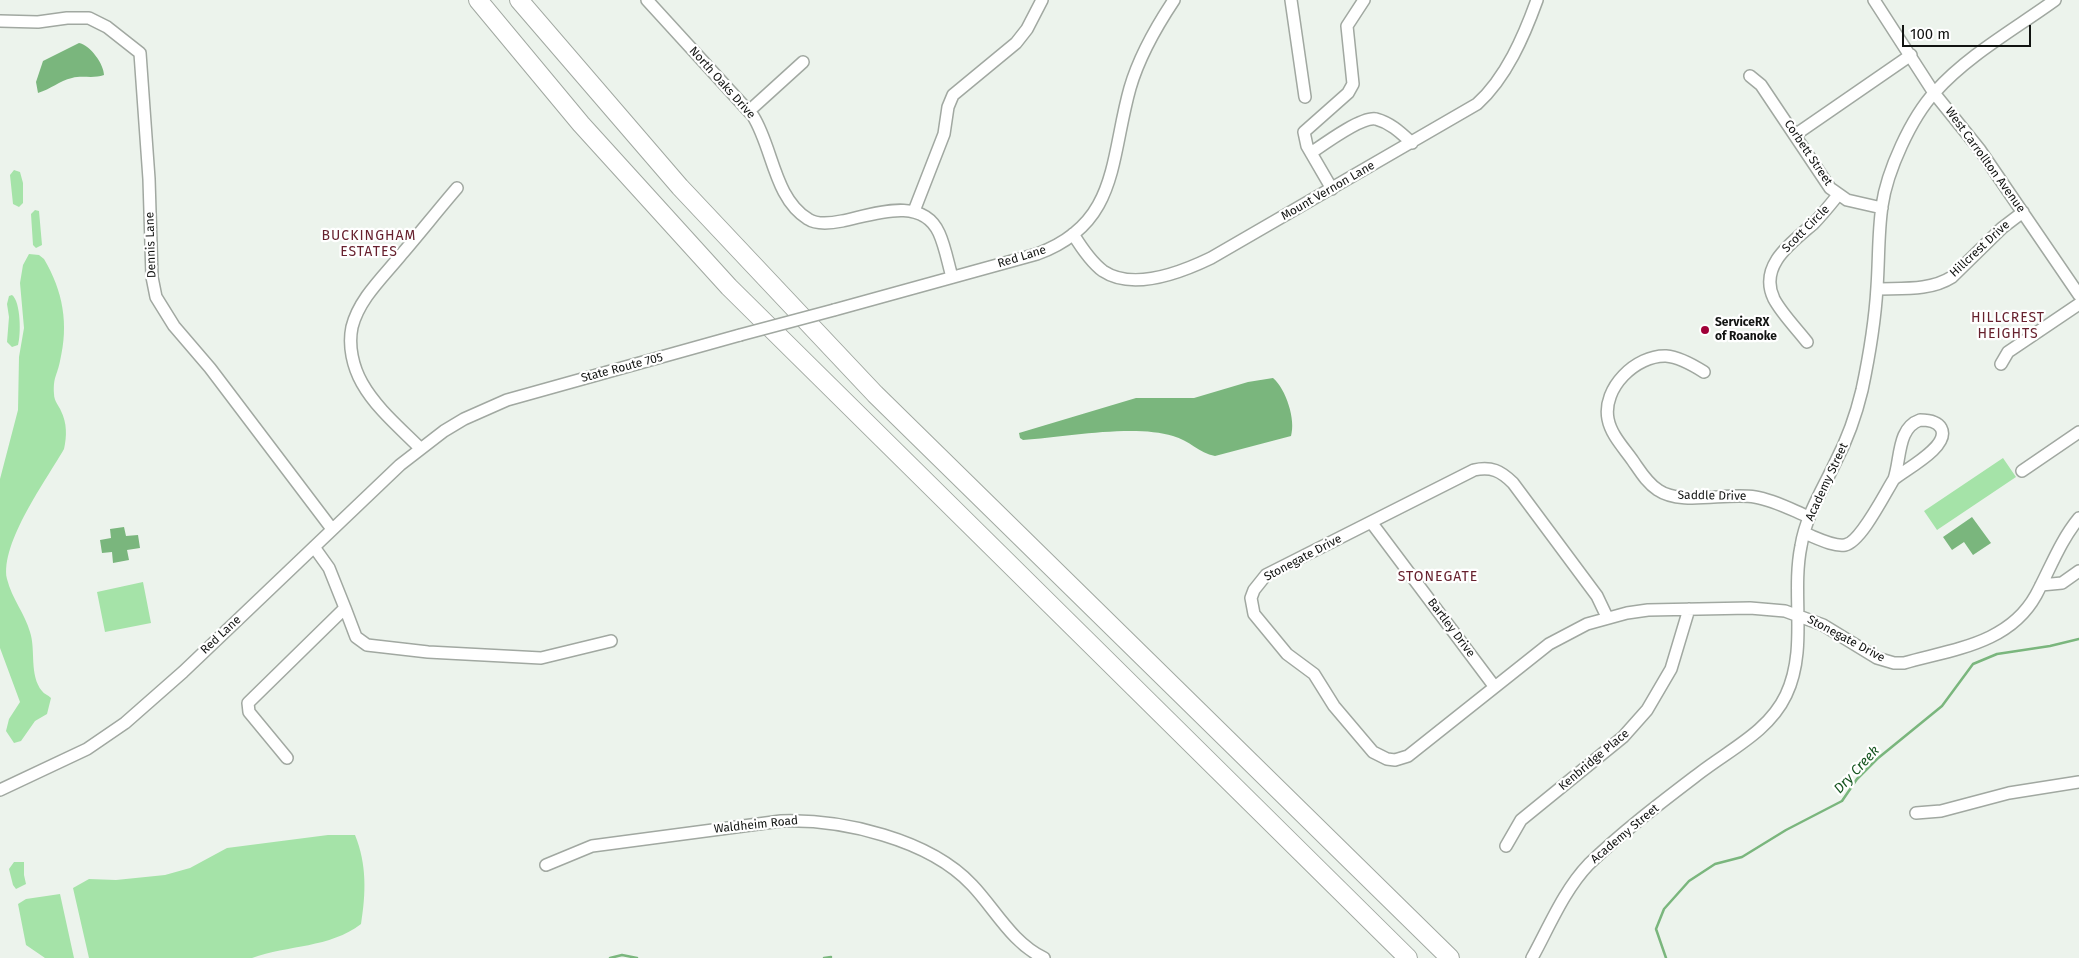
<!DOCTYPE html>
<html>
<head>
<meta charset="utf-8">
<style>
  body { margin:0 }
  #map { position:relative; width:2079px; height:958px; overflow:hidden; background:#ecf3ec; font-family:"Fira Sans",sans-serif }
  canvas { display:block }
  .scale { position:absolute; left:1902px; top:25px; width:129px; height:22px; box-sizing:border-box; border:2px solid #111311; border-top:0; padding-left:6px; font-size:15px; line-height:18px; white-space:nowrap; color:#111311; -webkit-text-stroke:4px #fff; paint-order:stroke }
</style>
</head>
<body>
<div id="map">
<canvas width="2079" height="958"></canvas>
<div class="scale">100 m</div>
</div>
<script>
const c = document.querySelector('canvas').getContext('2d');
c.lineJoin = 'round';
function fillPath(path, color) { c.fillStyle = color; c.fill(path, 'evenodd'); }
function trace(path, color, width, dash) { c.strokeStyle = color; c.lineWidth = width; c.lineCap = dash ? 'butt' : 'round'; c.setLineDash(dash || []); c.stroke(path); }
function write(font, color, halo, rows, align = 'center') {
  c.font = font + ' "Fira Sans",sans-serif'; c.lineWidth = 4.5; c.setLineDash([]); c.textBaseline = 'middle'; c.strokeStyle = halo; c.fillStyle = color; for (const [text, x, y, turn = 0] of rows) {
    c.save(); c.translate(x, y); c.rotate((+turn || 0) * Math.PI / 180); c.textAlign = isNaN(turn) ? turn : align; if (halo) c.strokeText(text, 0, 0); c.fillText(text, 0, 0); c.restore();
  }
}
const green = new Path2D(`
  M14,170l6,2 3,11v20l-4,4 -6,-3 -3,-29z
  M35,210l4,1 3,34 -6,3 -3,-3 -2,-31z
  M29,254l10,1 5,4c19,32 25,65 16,102 -3,15 -7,16 -6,33 0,7 5,12 7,17 6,12 6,25 3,38 -17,30 -64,94 -57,130 5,20 18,35 23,53 6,18 -1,43 12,59 2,3 6,4 9,7l-4,16 -12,7 -14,20 -7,2 -8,-12 3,-12 11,-17 -20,-54v-169l18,-69 1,-53 5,-29 -4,-45 3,-18z
  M12,295c9,7 9,40 6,50l-6,2 -5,-5 2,-25 -2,-13 2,-8z
  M2003,458l13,19 -79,53 -13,-19z
  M143,582l8,41 -46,9 -8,-40z
  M328,835h27c12,29 11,59 6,89 -31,24 -73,21 -109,34h-163l-16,-70 16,-9 27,1 49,-5 25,-7 37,-20z
  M14,862h10v13l2,9 -10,5 -3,-4 -4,-16z
  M60,894l14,64h-29l-19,-13 -8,-41 8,-5z`);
const water = new Path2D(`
  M79,43c11,2 25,21 25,32 -11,4 -22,0 -32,3 -13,3 -21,11 -34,15l-2,-11 7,-21z
  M1273,378c13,11 23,42 18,58l-76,20c-16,-3 -26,-16 -42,-20 -39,-12 -108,1 -150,4l-3,-2 -1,-5 117,-35h58l54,-16z
  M1972,517l19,26 -18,12 -9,-13 -12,8 -9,-13z
  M124,527l2,9 12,-1 2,13 -13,2 2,10 -16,3 -1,-11 -10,1 -2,-13 11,-2 -1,-9z`);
const stream = new Path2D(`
  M610,958l12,-3 15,3
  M824,958l7,-1
  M1666,958l-10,-29 8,-20 25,-28 26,-17 27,-7 44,-27 56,-29 15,-22 20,-20 65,-53 31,-42 24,-10 53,-8 29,-7`);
const minor = new Path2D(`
  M647,0l106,116c20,32 21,82 55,103 9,6 24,4 34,2 30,-6 80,-26 97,12 6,13 9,30 13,44
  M1291,0l14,97
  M1874,0l60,93 46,57 99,145
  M0,21l38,1 29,-4h22l18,9 33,26 9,126 3,98 4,20 18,29 36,42 122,161
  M1750,76l11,9 69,103 17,12 35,8
  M749,111l54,-49
  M1795,135l116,-80
  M1311,153c13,-9 51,-37 65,-34 15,4 25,14 36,24
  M1332,189l-25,-43 -3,-14 44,-39 5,-9 -6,-58 17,-26
  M914,211l30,-77 4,-27 5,-12 63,-52 11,-14 15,-29
  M1073,234c8,13 18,28 30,37 30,20 79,1 108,-13l266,-154c29,-26 47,-68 60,-104
  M1877,289c25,-1 53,2 75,-12l50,-49 21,-16
  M834,310l203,-56c82,-30 73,-95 93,-166 9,-31 26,-61 44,-88
  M1807,342c-10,-13 -25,-28 -33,-43 -16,-33 17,-56 39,-75 9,-9 17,-19 25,-29
  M2001,364l7,-12 71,-48
  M1704,372c-11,-7 -25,-15 -38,-16 -30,-1 -64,32 -58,63 3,16 16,29 25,42 7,10 14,22 25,29 23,16 69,2 97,7 19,3 37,13 54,20
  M1920,420c7,0 17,1 21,8 10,18 -35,41 -47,51 7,-20 3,-51 26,-59z
  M420,448c-20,-20 -44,-40 -58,-65 -9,-16 -14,-37 -10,-56 7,-28 31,-50 49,-72 19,-22 37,-45 56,-67
  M2022,471l57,-39
  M1371,522l123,164
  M1804,533c11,4 29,14 41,12 16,-3 40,-52 49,-66
  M2041,585l21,-2 17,-12
  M345,608l11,29 11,8 61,7 113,6 70,-17
  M1607,617l-10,-21 -84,-113c-12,-12 -22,-17 -39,-13l-208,105 -12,15 -3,8 3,16 33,40 27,20 20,32 39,46 14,7 8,1 13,-4 141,-112 38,-20 40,-11 21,-3 102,-2 35,3 38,14 54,33 17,5h10c49,-14 105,-19 132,-68 14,-26 24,-54 43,-77
  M287,758l-38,-46 -1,-9 97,-95 -16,-40 -15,-21
  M0,790l87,-41 38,-26 58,-51 217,-207 44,-34 20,-12 43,-19 233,-65
  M1916,813l25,-2 68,-18 70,-11
  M1506,846l15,-26 102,-83 24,-27 24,-41 18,-60
  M546,865l46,-19 189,-25c61,-2 148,18 191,64 23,24 40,58 72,73
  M1532,958c17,-31 32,-68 57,-94 34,-33 74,-63 112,-92 30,-23 68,-41 85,-77 22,-46 5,-100 15,-149 5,-31 22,-57 35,-85 12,-23 20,-46 26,-71 7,-33 13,-68 15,-103 2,-27 1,-54 5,-81 5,-35 29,-88 53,-114 33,-37 80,-63 120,-92`);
const highway = new Path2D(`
  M478,0l103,124 148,163 679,671
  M519,0l161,187 195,207 575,564`);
const minorBridge = new Path2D(`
  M740,335l94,-25`);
const markers = [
  [1705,330,5,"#a00038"]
];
const streetNames = [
  ["North Oaks Drive",722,83,48],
  ["Corbett Street",1808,153,56],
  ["West Carrollton Avenue",1985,160,54],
  ["Mount Vernon Lane",1328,191,-30],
  ["Scott Circle",1806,229,-45],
  ["Dennis Lane",151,245,-92],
  ["Hillcrest Drive",1980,249,-43],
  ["Red Lane",1022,257,-17],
  ["State Route 705",622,368,-15],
  ["Academy Street",1827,482,-65],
  ["Saddle Drive",1712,496,1],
  ["Stonegate Drive",1303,558,-28],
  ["Bartley Drive",1451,628,53],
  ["Red Lane",221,635,-43],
  ["Stonegate Drive",1846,639,28],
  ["Kenbridge Place",1594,760,-40],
  ["Waldheim Road",756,825,-6],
  ["Academy Street",1625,834,-40]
];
const poiNames = [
  ["ServiceRX",1715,323],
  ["of Roanoke",1715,337]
];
const neighbourhoodNames = [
  ["BUCKINGHAM",369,236],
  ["ESTATES",369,252],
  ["HILLCREST",2008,318],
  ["HEIGHTS",2008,334],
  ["STONEGATE",1438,577]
];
const waterNames = [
  ["Dry Creek",1857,770,-47]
];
fillPath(green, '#a5e3a8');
fillPath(water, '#7ab67d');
trace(stream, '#7ab67d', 2.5);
trace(minor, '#a1a8a1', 14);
trace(highway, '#a1a8a1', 20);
trace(minor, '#fff', 11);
trace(highway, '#fff', 18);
trace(minorBridge, '#a1a8a1', 14, []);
trace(minorBridge, '#fff', 11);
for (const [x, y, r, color] of markers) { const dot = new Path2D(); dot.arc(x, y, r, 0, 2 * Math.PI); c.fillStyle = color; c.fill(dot); trace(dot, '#fff', 2); }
write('12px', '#111311', '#fff', streetNames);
write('bold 12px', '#111311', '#fff', poiNames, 'left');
c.letterSpacing = '1px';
write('14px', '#67212e', '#fff', neighbourhoodNames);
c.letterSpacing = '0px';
write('italic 14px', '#175621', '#fff', waterNames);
</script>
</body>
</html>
